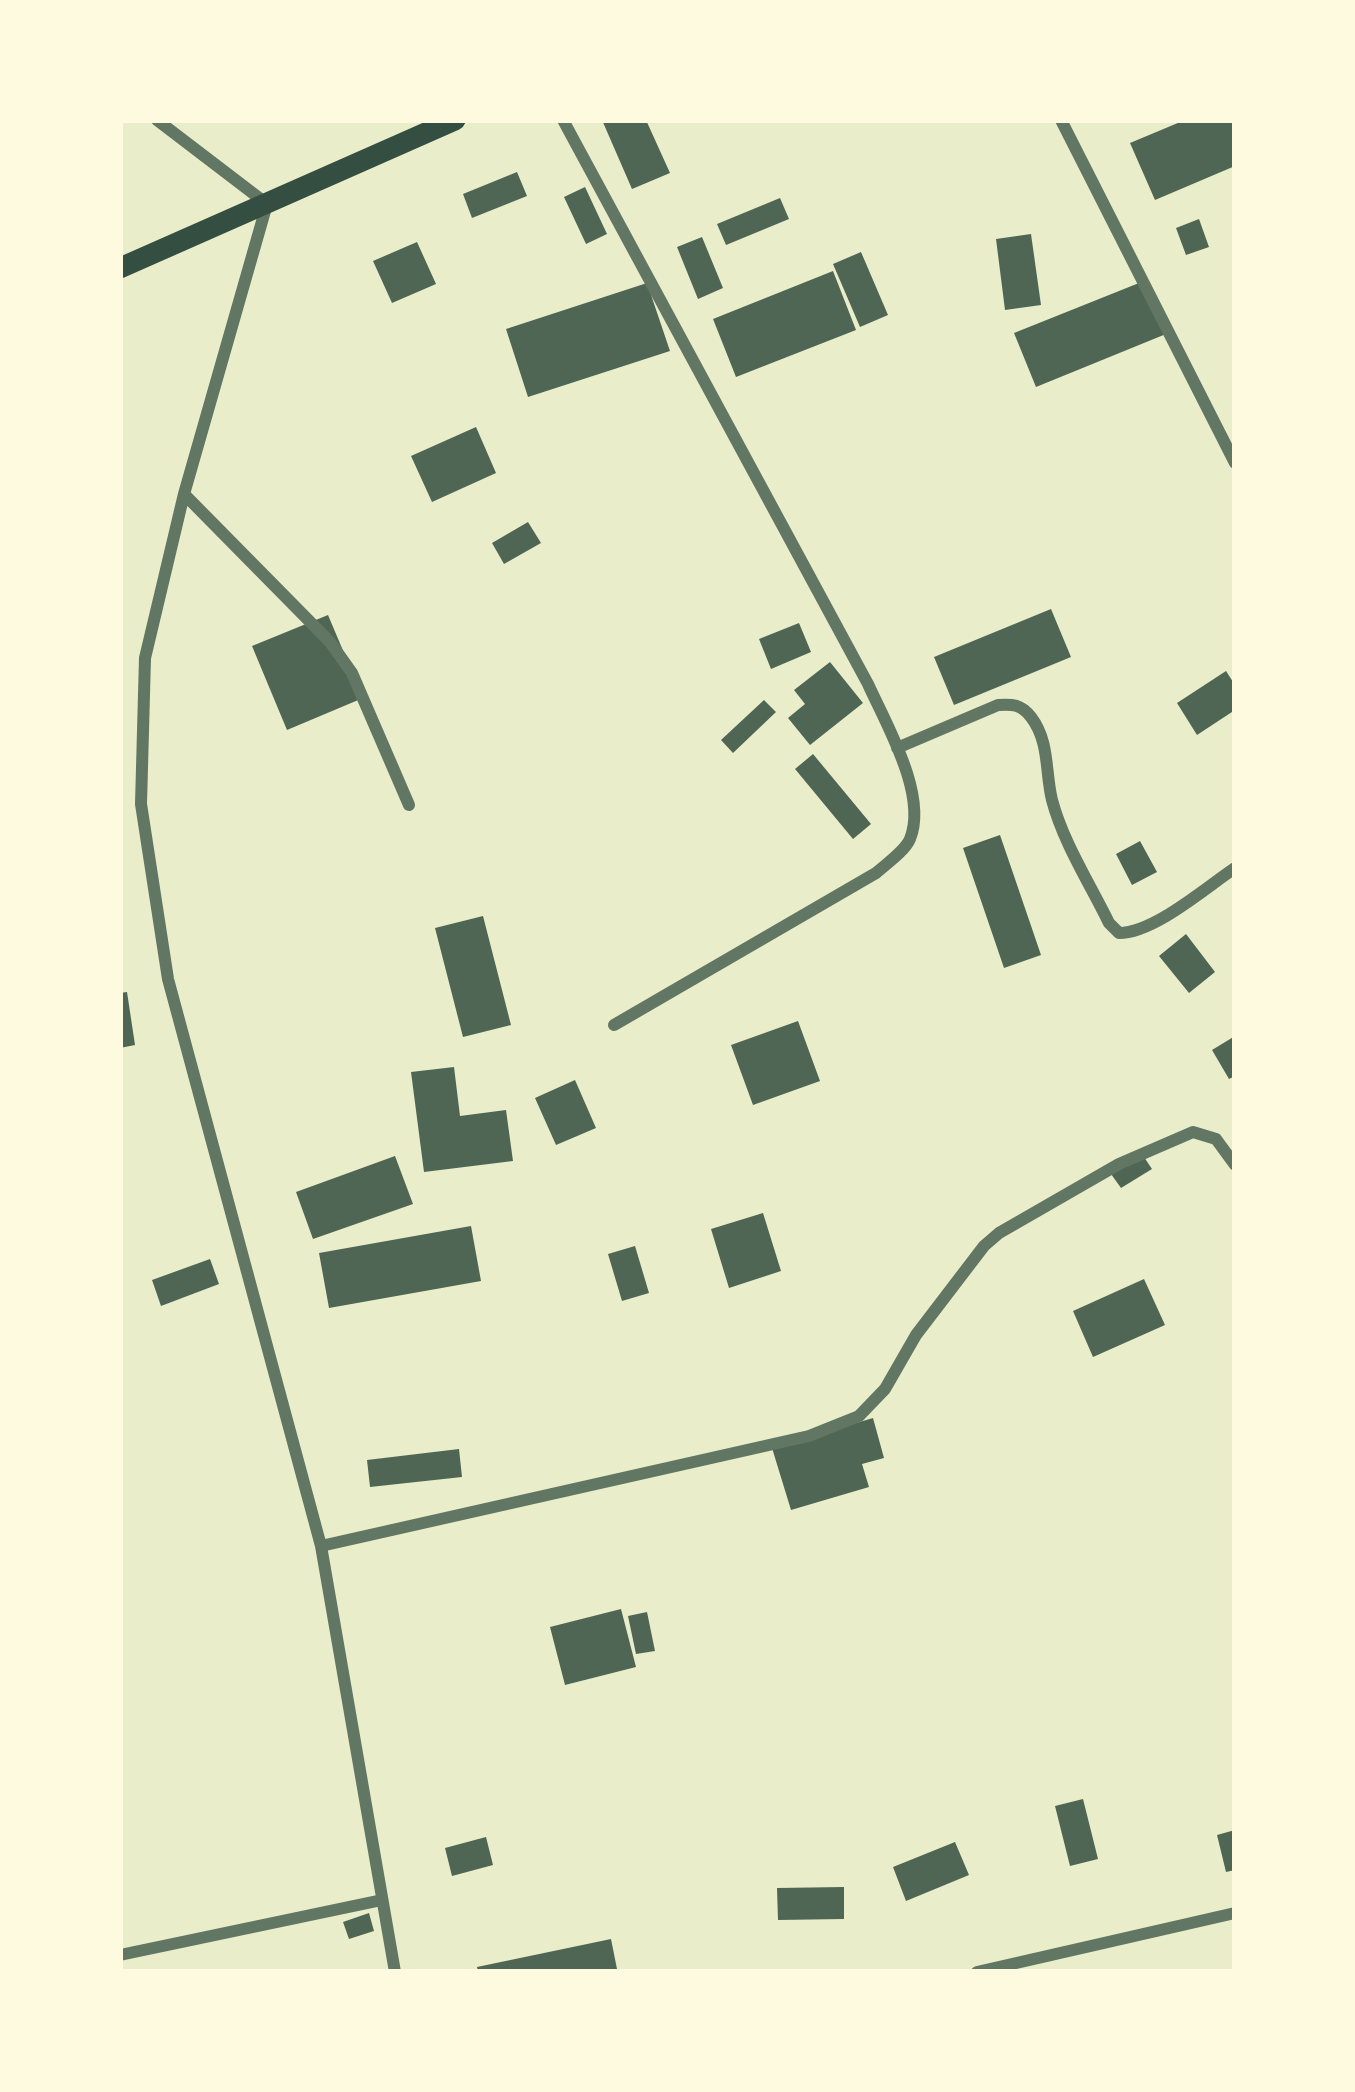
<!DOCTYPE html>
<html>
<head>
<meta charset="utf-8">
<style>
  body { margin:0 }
  #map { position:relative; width:1355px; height:2092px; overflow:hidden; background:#e9edc9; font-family:Georgia,serif }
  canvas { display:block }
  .frame { position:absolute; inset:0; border:123px solid #fefae0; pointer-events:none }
</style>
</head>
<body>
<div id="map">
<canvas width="1355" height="2092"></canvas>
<div class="frame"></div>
</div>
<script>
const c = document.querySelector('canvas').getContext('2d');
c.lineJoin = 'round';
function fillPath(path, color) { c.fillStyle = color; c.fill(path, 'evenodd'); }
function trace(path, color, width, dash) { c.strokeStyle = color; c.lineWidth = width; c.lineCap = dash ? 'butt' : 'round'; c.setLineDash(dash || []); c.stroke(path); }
const building = new Path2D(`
  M602,120h44l24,53 -38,16z
  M1185,120h50v46l-80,34 -25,-57z
  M517,172l10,24 -55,22 -9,-24z
  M585,187l22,47 -21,10 -22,-47z
  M780,198l9,21 -63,26 -9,-21z
  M1199,219l10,28 -23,8 -10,-27z
  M1031,234l10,71 -36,5 -9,-71z
  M702,237l21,51 -25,11 -21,-52z
  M417,242l19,42 -44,19 -19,-42z
  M861,252l27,63 -28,12 -27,-63z
  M833,271l23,59 -120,47 -23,-58z
  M1144,281l22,53 -130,53 -22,-54z
  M647,283l23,68 -142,46 -22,-68z
  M476,427l20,46 -64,29 -21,-46z
  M528,522l13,21 -37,21 -12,-21z
  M1051,609l20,48 -117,48 -20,-48z
  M328,615l35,83 -76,32 -35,-84z
  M799,623l12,29 -40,17 -12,-30z
  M830,662l33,41 -53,42 -22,-27 17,-14 -11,-14z
  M1226,671l9,14v25l-38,25 -20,-32z
  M764,700l12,12 -43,41 -12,-13z
  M813,754l58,70 -18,15 -58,-70z
  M1000,835l41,120 -37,13 -41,-120z
  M1140,841l17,31 -25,13 -16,-31z
  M483,916l28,109 -48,12 -28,-109z
  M1186,934l29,38 -26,21 -30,-37z
  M127,992l8,53 -15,3v-55z
  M798,1021l22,60 -67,24 -22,-60z
  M1235,1036v40l-6,3 -17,-29z
  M454,1067l6,49 46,-6 7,51 -89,11 -13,-100z
  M575,1080l21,48 -40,17 -21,-47z
  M1142,1154l10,15 -31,19 -10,-14z
  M395,1156l18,48 -100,35 -17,-47z
  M763,1213l18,58 -52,17 -18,-59z
  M471,1226l10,55 -152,27 -10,-55z
  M635,1246l14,47 -27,8 -14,-47z
  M210,1259l9,25 -58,22 -9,-26z
  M1144,1279l21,46 -72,32 -20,-46z
  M873,1418l11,40 -22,6 7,23 -78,23 -19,-62z
  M459,1449l3,28 -92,10 -3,-27z
  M621,1609l15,58 -71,18 -15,-58z
  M647,1612l8,39 -19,3 -8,-38z
  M1083,1799l15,60 -28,7 -15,-60z
  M1235,1830v40l-9,2 -9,-37z
  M486,1837l7,28 -41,11 -7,-28z
  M955,1842l14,33 -63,26 -13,-34z
  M844,1887v32l-66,1 -1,-32z
  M369,1913l5,18 -25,8 -6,-17z
  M611,1939l6,30 -139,3 -1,-5z`);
const minor = new Path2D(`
  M157,120l110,84 -83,290 -39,164 -4,146 27,175 153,567 74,426
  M563,120l305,564c18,40 60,111 42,155 -5,12 -24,25 -34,34l-262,152
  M1061,120l174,343
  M184,494l146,148 22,31 57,132
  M897,748l101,-43c14,-1 23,-1 33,12 19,25 14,55 21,83 11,42 38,84 57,123l10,10c35,0 86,-45 116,-65
  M321,1546l488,-110 50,-20 26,-27 31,-54 68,-89 15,-13 120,-69 74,-32 23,7 19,26
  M120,1955l262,-55
  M977,1972l258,-59`);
const secondary = new Path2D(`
  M120,268l335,-148`);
fillPath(building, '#4f6655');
trace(minor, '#617663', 12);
trace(secondary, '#344e41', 21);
</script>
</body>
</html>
